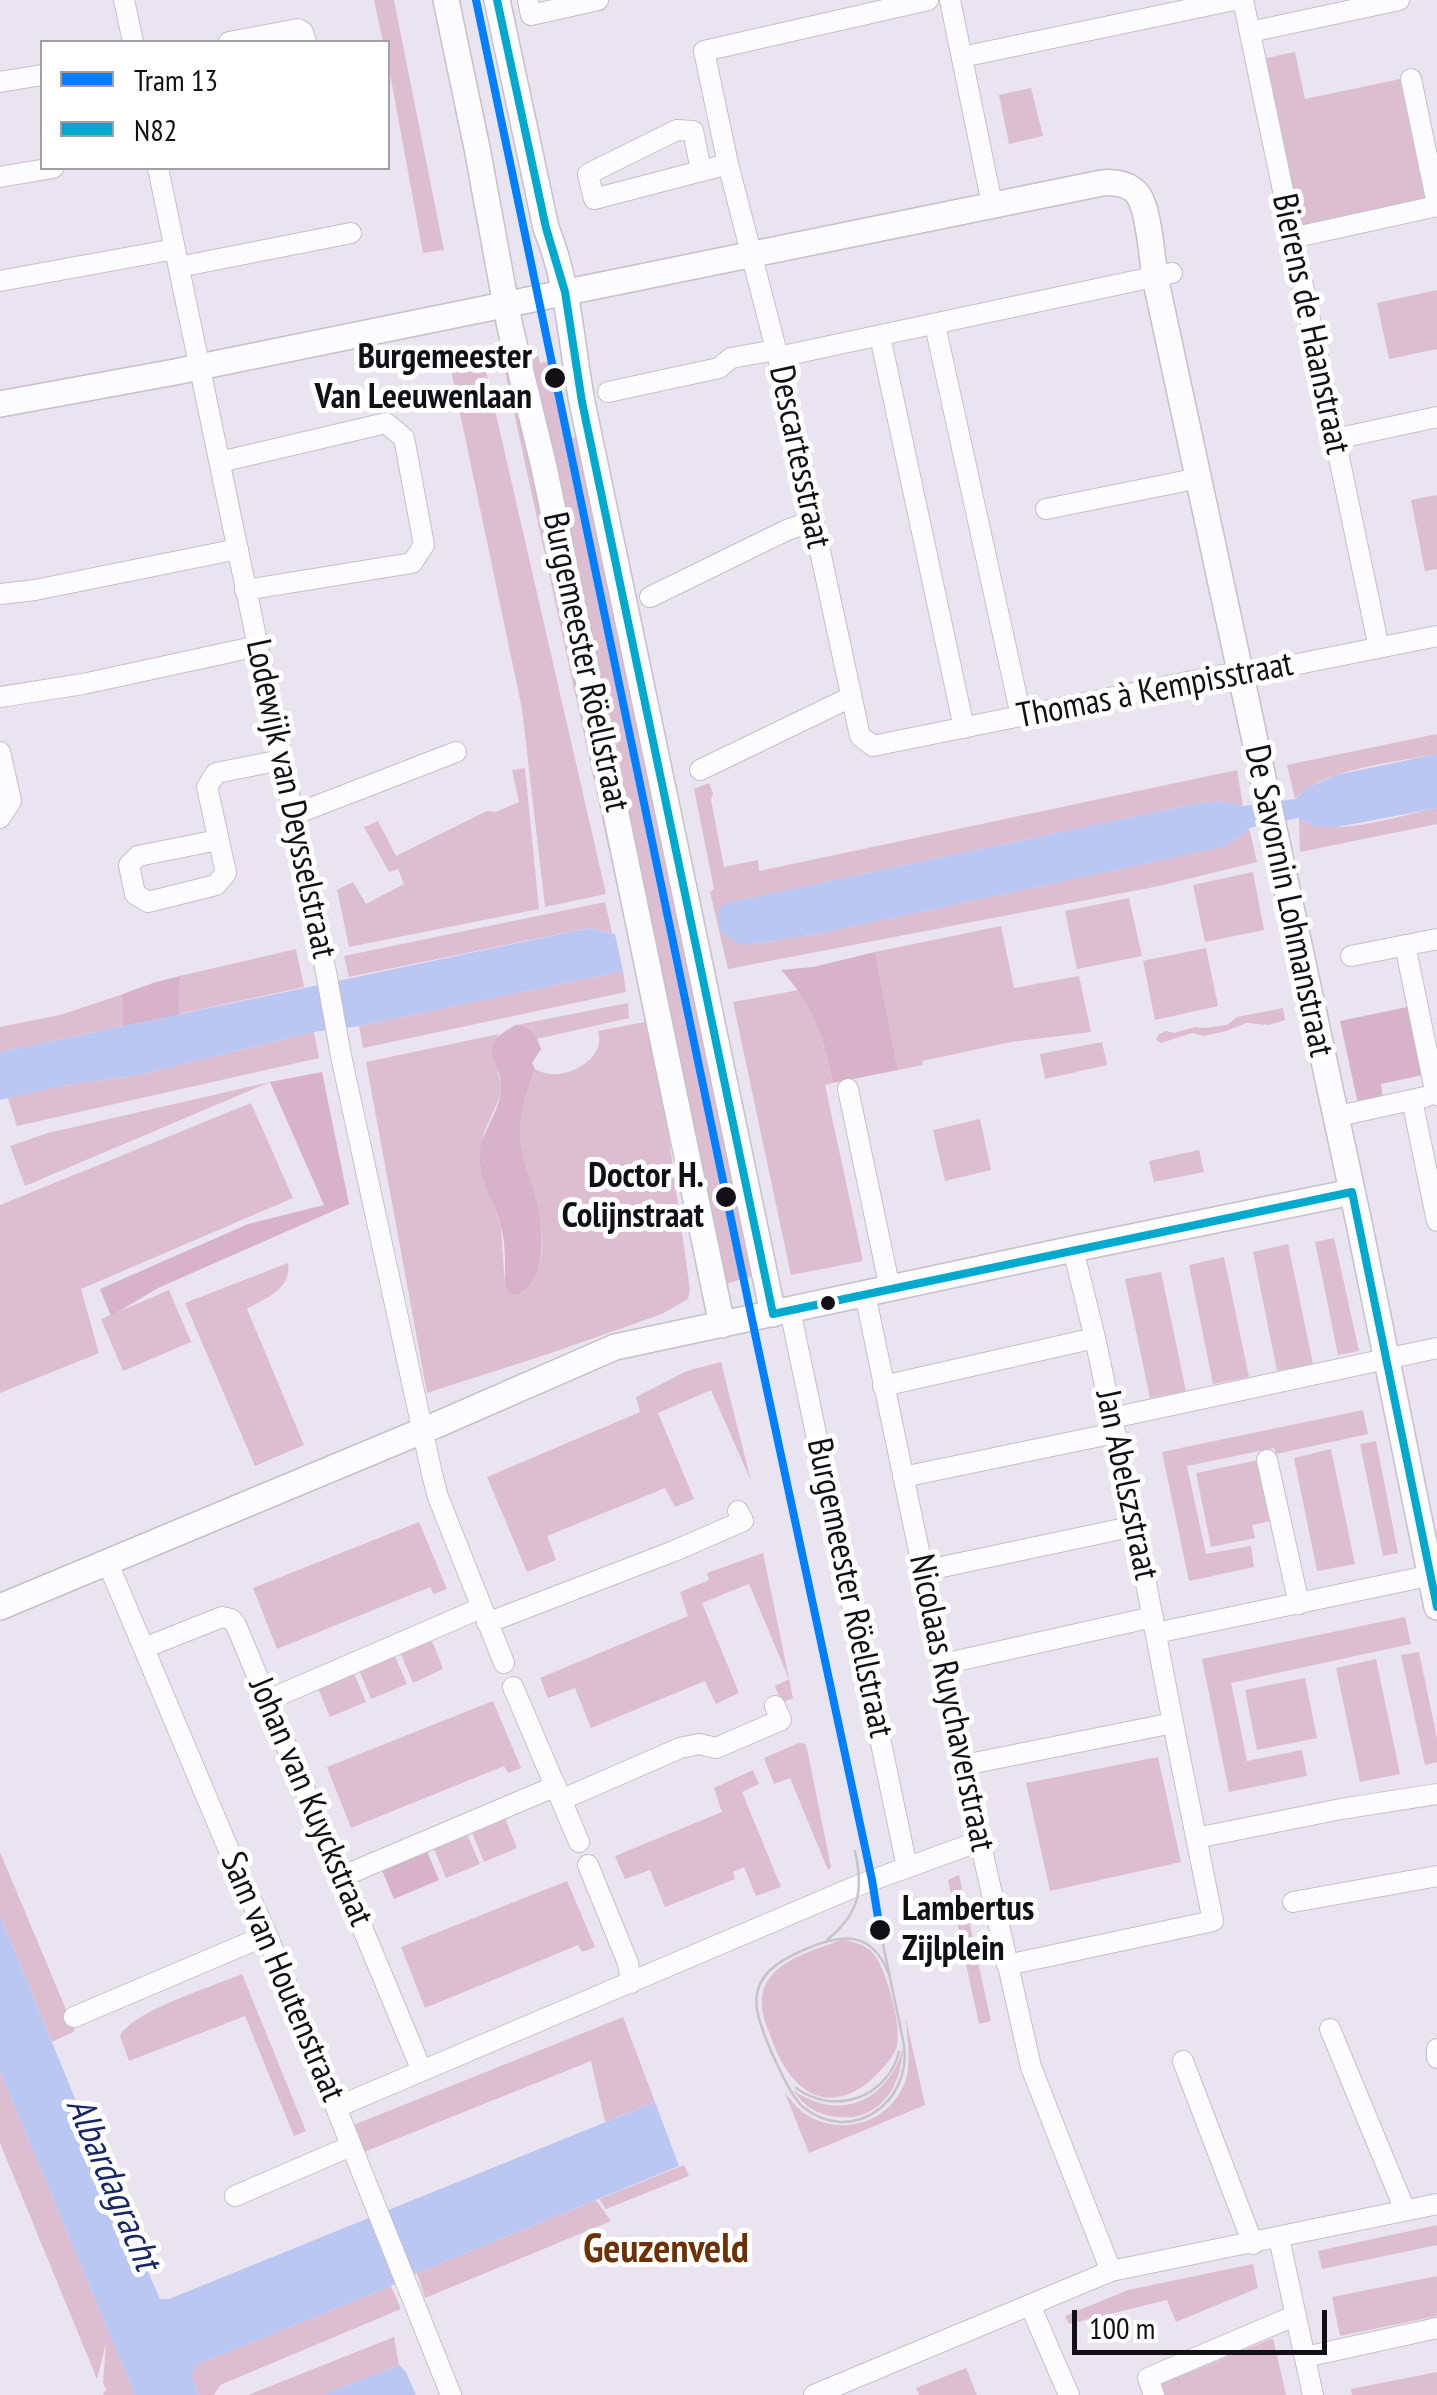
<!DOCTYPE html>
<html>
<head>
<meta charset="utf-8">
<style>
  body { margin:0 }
  #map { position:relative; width:1437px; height:2395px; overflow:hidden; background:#eae3f0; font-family:"PT Sans Narrow",sans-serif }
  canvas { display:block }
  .legend { position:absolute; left:40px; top:40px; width:350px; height:130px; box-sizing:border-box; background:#fff; border:2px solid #a19fa2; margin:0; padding:12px 18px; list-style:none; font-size:30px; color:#130f17 }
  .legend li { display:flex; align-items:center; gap:20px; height:50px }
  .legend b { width:50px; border:2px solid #a19fa2 }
  .scale { position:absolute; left:1072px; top:2310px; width:255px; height:45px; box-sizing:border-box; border:5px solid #130f17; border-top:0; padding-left:12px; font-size:30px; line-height:35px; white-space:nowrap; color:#130f17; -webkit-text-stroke:8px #fff; paint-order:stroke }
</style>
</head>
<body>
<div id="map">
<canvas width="1437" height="2395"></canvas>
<ul class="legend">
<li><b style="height:12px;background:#007fff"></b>Tram 13</li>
<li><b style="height:12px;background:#00a9ce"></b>N82</li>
</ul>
<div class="scale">100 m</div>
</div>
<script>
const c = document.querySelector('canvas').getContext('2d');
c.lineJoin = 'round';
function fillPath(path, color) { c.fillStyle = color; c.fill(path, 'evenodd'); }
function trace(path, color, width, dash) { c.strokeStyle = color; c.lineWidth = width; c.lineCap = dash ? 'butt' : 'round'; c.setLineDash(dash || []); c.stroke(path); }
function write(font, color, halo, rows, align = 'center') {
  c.font = font + ' "PT Sans Narrow",sans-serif'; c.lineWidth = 10; c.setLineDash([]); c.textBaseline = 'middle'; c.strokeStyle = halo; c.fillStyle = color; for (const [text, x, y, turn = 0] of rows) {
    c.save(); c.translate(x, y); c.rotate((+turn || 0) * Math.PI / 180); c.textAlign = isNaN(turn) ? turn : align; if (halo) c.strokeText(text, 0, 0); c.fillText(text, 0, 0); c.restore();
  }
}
const green = new Path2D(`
  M374,0h20l50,250 -21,3 -35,-190v-21h-5z
  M1295,52l10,47 95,-20 27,124 -129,29 -36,-173z
  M1031,88l12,48 -34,8 -10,-49z
  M1437,290v59l-48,10 -12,-56z
  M561,346l194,929 -39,12 -191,-928 13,-3 2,7 15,-3 17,78 5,-1 -17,-85z
  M510,356l137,632h-8l-137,-631z
  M484,362l122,532 -61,13 -23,-198 -71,-339z
  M1437,495v74l-12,2 -14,-71z
  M1437,734v20c-39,8 -116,15 -142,45l-8,-34z
  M525,768l14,141 -190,38 -12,-57 16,-8 13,22 38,-20 -6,-15 -9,3 -25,-45 14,-6 18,35 91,-45 9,1 23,-10 -7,-32z
  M1237,770l6,36 -22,-5 -27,3 -469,99 22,42 75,-12 400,-86 17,-9 10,-10 8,34 -98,24 -431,83 -18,-77 4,-3 -20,-100 15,-6 4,10 -2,7 13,67 34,-7 1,11z
  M1437,808v16l-137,28 -1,-34c27,23 105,-4 138,-10z
  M1253,872l11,58 -59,12 -12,-57z
  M1129,898l13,58 -65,13 -12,-58z
  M605,902l7,31 -23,-5 -240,49 -5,-21z
  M1001,926l13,62 65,-12 12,56 -80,10 -89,19 1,4 -25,5 -23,-118z
  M1206,948l12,58 -63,14 -12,-59z
  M296,949l8,38 -125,27 1,-38z
  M623,971l3,21 -263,56 -4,-22z
  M799,990c20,27 27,61 34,93l-8,2 38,176 -72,14 -58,-273z
  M123,994v32l-123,26v-25l60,-12z
  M642,1002h8l40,288 -2,9 -26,15 -108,38 -127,41 -61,-331 133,-28 -2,2 1,37 3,12 -1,12 -16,35 -4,33 21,62 4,58 18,7c43,-41 0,-108 -3,-155 -1,-25 6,-45 15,-68 4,2 11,5 16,5 23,2 55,-18 47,-43l47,-9z
  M628,1003l1,15 -92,21c-4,-11 -9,-13 -21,-14z
  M1283,1008l2,12 -16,5 -22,-2 -21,8 -22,5 -12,-3 -31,10 -5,-3 3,-6 7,-3 8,2 21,-6 10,1 22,-3 10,-8z
  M314,1032l5,26 -302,68 -9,-28 53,-12 77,-11z
  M1102,1042l5,23 -62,14 -5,-25z
  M270,1082l-245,104 -15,-40 38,-13z
  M251,1103l42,95 -212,91 18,64 -99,40v-188z
  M980,1119l11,51 -46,11 -12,-51z
  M1199,1150l5,22 -50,10 -5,-21z
  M1334,1238l25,113 -21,4 -23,-113z
  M1288,1244l25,120 -36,7 -24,-119z
  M1224,1257l25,120 -36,7 -24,-119z
  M288,1263c4,27 -23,35 -41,46l57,136 -49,21 -70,-163z
  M1161,1272l25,119 -36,7 -25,-119z
  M169,1290l22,52 -68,29 -22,-52z
  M721,1362l30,119 -40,-91 -53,23 36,86 -19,8 -10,-19 -118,48 9,24 -29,12 -40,-95 153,-65 -4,-15 51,-26z
  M1363,1410l5,24 -92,20 -2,-6 -87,18 19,88 45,-8 3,21 -65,14 -27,-129z
  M1376,1441l22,112 -15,3 -23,-112z
  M1331,1449l24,115 -38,7 -23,-113z
  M1259,1460l13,61 -20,4 3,13 -44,9 -15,-74z
  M419,1522l28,67 -13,5 -4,-7 -153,62 -24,-61z
  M763,1553l30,145 -11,5 -7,-17 14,-7 -40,-95 -47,19 37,90 -23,11 -11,-23 -114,47 -16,-40 -27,10 -8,-20 148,-62 -8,-24 29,-12 -2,-7z
  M1405,1617l6,27 -180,39 16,78 55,-11 5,26 -78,16 -27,-133z
  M431,1638l12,31 -30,14 -13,-31z
  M393,1652l14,32 -36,15 -13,-32z
  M1419,1652l18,86v24l-12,3 -24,-110z
  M1376,1659l24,115 -40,8 -24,-114z
  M353,1671l13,31 -36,15 -13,-31z
  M1305,1678l12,60 -60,12 -12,-60z
  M493,1701l28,67 -13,5 -4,-7 -153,62 -24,-61z
  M799,1743l6,1 2,5 24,118 -3,3 -38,-92 -16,6 -10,-26z
  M1158,1757l23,105 -131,29 -24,-108z
  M753,1770l6,14 -17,8 39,95 -25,9 -12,-29 -11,5 2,7 -70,28 -15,-37 -25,9 -10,-23 107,-44 -8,-24z
  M504,1816l13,32 -33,14 -13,-32z
  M466,1832l14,32 -34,14 -13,-32z
  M0,1852l75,179 -23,11 -52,-127z
  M959,1875l32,146 -12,3 -31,-144z
  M567,1881l28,66 -13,5 -4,-7 -153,63 -24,-61z
  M844,1939c8,3 22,6 28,13 14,14 30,75 25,94 -3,9 -10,18 -17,25 -30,33 -67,39 -94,-2 -9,-13 -13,-27 -19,-42 -22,-59 33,-72 77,-88z
  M242,1974l64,157 -12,5 -49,-120 -116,45 -9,-25c12,-25 94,-50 122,-62z
  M623,2017l32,85 -50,20 -14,-61 -227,91 -13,-26z
  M906,2019l19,86 -116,48 -24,-60c7,8 13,17 22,22 36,22 83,7 98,-33 7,-19 2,-43 1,-63z
  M903,2048c-1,36 -22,73 -63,69 -20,-1 -35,-9 -47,-27 47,33 95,11 110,-42z
  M0,2071l135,324h-31l-1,-3 4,-1 -4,-8 3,-40 -9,36 -97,-236z
  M684,2165l5,11 -83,33 -7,-10z
  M596,2200l15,21 -186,77 -8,-25z
  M1437,2225v20l-115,24 -4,-18z
  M1253,2264l5,24 -82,34 -9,-22 -98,24 -4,-8 63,-26z
  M1437,2276v40l-97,20 -8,-39z
  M391,2286l10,23 -181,76 -6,10h-15l-7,-18 4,-12z
  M394,2337l5,28 -77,30h-74z
  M1273,2338l13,57h-127v-12l17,-11 3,5z
  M966,2368l11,27h-58l-3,-7z
  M1437,2372v23h-85l-1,-6z`);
const forest = new Path2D(`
  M875,952l23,118 -65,13c-10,-48 -18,-76 -52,-113l32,-3z
  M180,976l-1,39 -56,11v-32l30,-11z
  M1412,1006l15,68 -46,10 2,15 -25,5 -18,-83z
  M516,1025c17,1 20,9 25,24l-9,14 3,6c-9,24 -16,44 -15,70 2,21 11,41 16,61 7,29 13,80 -19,95l-8,-2 -4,-8c0,-20 1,-43 -5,-62 -6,-20 -18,-39 -20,-59 -3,-32 20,-48 21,-75 1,-33 -29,-41 15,-64z
  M322,1072l27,132 -191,84 -47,28 -11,-27 148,-65 76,-19 -54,-123z
  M426,1849l13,31 -45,19 -13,-31z`);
const water = new Path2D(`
  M1437,754v54l-105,20 -19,-2 -15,-8 -49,10 -10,10 -16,9 -401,86 -75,12 -12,-3 -14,-10 -4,-21 8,-8 469,-99 27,-3 22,5 52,-7 12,-11 29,-13z
  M589,928l26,6 8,37 -264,55 -45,6 -176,43 -77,11 -61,14v-48z
  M0,1915l116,284 44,100h9l486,-197 24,64 -262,107 -26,13 -195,79 -4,12 7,18h-64l-135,-324z
  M399,2365l7,7 10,23h-94z`);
const minor = new Path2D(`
  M124,0l9,42
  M528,0l3,15 67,-15
  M928,0l-224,51 24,113 50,193 82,379 13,10 349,-71 31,-2 184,-37
  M950,0l42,204
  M1243,0l136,648
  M1250,32l149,-32
  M229,42l69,-13 5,3 3,10
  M962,57l272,-57
  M1411,79l26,125
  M0,82l42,-7
  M158,168l168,804 15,84 91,418 6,23 66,166
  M701,170l-8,-39 -16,-1 -89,44 6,25 134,-35
  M0,177l53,-9
  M1292,238l145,-32
  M179,267l172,-34
  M0,281l175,-32
  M935,325l86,391
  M880,336l84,392
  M778,357l394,-84
  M608,392l111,-24 12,-10 45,-8
  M1335,439l102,-22
  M220,462l166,-39 18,15 20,107 -12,18 -167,27
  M1046,509l153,-31
  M0,594l35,-4 203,-41
  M650,597l137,-67 26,-9
  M0,697l83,-13 175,-38
  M0,752l11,49 -11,17
  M700,770l151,-73
  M293,815l163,-63
  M218,840l-80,16 -9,9 6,29 13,8 68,-17 10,-12 -19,-86 9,-14 65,-13
  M1405,945l31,150
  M1351,956l86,-17
  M848,1089l42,200
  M1412,1100l25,121
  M1334,1117l91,-20
  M1073,1249l22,89 40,188 38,197
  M865,1294l115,547 51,226 80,204
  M790,1310l117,557
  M883,1386l212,-48
  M1112,1418l325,-70
  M1267,1460l32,144
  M903,1477l212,-44
  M107,1561l129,306 31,68 184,460
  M923,1571l212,-45
  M487,1623l187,-72 69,-30 -5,-10
  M1156,1633l281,-59
  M144,1648l78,-31 9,2 5,6 186,446
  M943,1664l210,-47
  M513,1687l66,155
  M268,1700l213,-92
  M964,1765l209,-42 40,198 -206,44
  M561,1800l119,-52 19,-4 17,4 65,-28 -6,-14
  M1196,1838l145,-29 96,-15
  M588,1865l40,98 3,20
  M341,1877l215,-91
  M1293,1902l144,-26
  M74,2017l193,-82
  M1330,2029l75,181
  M1437,2049v9
  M1183,2061l70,183
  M337,2107l522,-222 121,-44
  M235,2196l116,-50
  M1279,2238l34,157
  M1030,2305l39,90
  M1305,2357l132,-29
  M814,2395l297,-124 326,-67
  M1154,2395l-6,-17 146,-62`);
const tertiary = new Path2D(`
  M446,0l31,148 33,179 34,140 178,858
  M497,0l49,228c23,56 25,115 36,174l191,912
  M0,404l175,-32 927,-189c13,-2 30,2 37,13 10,16 13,61 16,81l204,946 78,384
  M0,1607l441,-184 174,-76 458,-98 279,-57`);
const tram = new Path2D(`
  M880,1930l24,115c8,58 -53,101 -101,62 -15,-13 -43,-77 -46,-98 -5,-33 22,-49 49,-60 35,-15 65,-19 82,23
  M827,1940c32,-26 37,-49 28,-89
  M796,2088c39,28 91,10 103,-36`);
const bus1 = new Path2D(`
  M497,0l49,228 19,64 17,110 191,912 579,-122 85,415`);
const tram1 = new Path2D(`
  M476,0l282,1348 114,532 8,50`);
const markers = [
  [555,378,12,"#130f17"],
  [726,1197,12,"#130f17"],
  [828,1303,9,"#130f17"],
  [880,1930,12,"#130f17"]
];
const streetNames = [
  ["Bierens de Haanstraat",1310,324,78],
  ["Descartesstraat",799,457,78],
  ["Burgemeester Röellstraat",585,662,78],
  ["Thomas à Kempisstraat",1155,691,-11],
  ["Lodewijk van Deysselstraat",290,799,78],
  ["De Savornin Lohmanstraat",1288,901,78],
  ["Jan Abelszstraat",1126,1485,78],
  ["Burgemeester Röellstraat",849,1588,78],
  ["Nicolaas Ruychaverstraat",951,1703,78],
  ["Johan van Kuyckstraat",310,1802,67],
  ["Sam van Houtenstraat",282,1977,67]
];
const stopNames = [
  ["Burgemeester",532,358],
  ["Van Leeuwenlaan",532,398],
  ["Doctor H.",704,1177],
  ["Colijnstraat",704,1217],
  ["Lambertus",902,1910,"left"],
  ["Zijlplein",902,1950,"left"]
];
const waterNames = [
  ["Albardagracht",112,2184,67]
];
const quarterNames = [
  ["Geuzenveld",666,2251]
];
fillPath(green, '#ddbed1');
fillPath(forest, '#d7b2c8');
fillPath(water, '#bac7f2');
trace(minor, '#c5c0ca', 22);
trace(tertiary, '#c5c0ca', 28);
trace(minor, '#fcfbfd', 20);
trace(tertiary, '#fcfbfd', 25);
trace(tram, '#c6c4c8', 2.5);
trace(bus1, '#00a9ce', 8);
trace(tram1, '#007fff', 8);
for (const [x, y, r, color] of markers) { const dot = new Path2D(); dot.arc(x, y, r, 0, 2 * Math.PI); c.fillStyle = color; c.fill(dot); trace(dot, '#fff', 4); }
write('35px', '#130f17', '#fff', streetNames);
write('bold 35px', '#130f17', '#fff', stopNames, 'right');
write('italic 38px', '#172666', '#fff', waterNames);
write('bold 40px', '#6e3105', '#fff', quarterNames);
</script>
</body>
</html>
